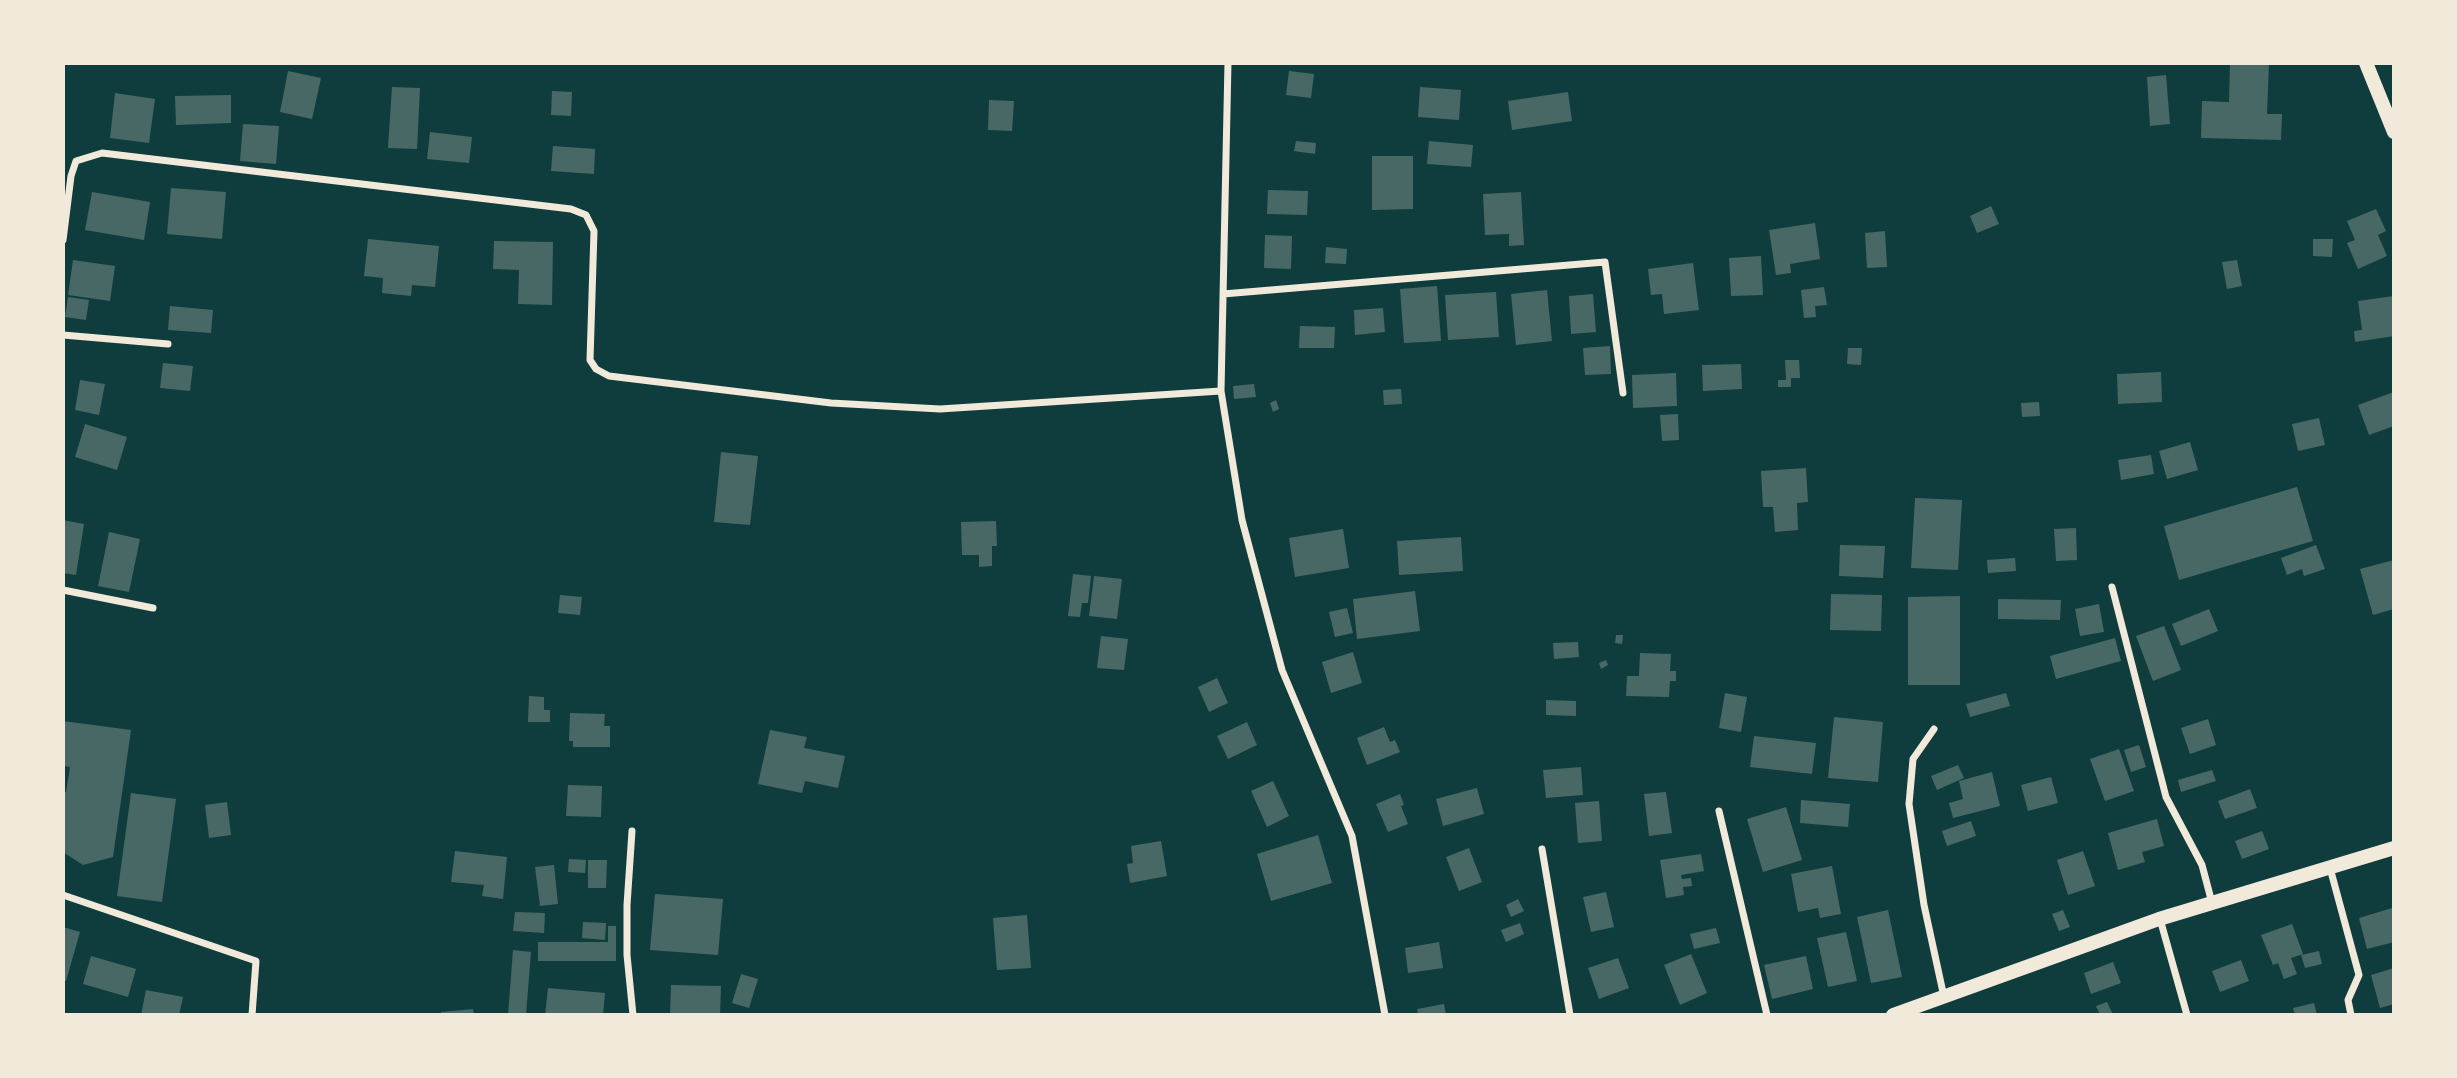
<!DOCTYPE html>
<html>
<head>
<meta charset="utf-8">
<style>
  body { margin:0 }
  #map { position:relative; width:2457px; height:1078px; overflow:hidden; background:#0f3d3e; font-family:"Archivo Narrow",sans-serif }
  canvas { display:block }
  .frame { position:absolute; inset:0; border:65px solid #f1e9da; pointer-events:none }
</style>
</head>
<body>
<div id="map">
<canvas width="2457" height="1078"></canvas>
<div class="frame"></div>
</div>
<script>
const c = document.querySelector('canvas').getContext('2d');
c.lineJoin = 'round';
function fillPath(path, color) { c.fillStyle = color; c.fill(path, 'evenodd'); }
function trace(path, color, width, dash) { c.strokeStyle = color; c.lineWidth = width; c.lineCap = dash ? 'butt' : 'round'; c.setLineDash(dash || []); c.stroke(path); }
const building = new Path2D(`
  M2230,63h39l-2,51h15l-1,26 -80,-2 1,-37 27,1z
  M288,71l33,7 -9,41 -32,-7z
  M1289,71l25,3 -3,24 -25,-3z
  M2166,75l4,49 -20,2 -3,-49z
  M392,87l28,1 -3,61 -29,-1z
  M1420,87l41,3 -2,30 -41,-3z
  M552,91l20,1 -1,24 -20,-1z
  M1568,92l4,29 -60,9 -4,-29z
  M115,93l40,6 -6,44 -39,-5z
  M231,95v28l-55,2 -1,-29z
  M989,100l25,1 -2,30 -24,-1z
  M243,124l36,2 -3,38 -36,-3z
  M430,132l42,5 -3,26 -42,-4z
  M1296,141l20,2 -1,11 -21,-3z
  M1429,141l44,4 -2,22 -44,-3z
  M553,146l42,3 -1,25 -43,-3z
  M1372,156h41v53l-41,1z
  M171,188l55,4 -4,47 -55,-5z
  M1268,190l40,1 -1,24 -40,-1z
  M92,192l58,10 -6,38 -59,-10z
  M1521,192l3,53 -15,1v-12l-24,1 -2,-41z
  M1991,206l8,18 -22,9 -7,-17z
  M2376,209l10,22 -8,4 9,21 -29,13 -11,-26 8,-3 -8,-19z
  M1815,223l5,36 -30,5 1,9 -15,2 -7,-45z
  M1885,231l2,36 -20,1 -2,-35z
  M1265,235l27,1 -1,33 -27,-1z
  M368,239l71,7 -4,41 -23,-2 -1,11 -29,-3 1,-15 -19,-2z
  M2313,239h20l-1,18 -19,-1z
  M494,241l59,1 -1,63 -34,-1 1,-34 -26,-1z
  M1326,247l21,2 -1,15 -21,-1z
  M1761,256l2,39 -32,1 -2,-38z
  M73,260l42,6 -5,35 -42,-6z
  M2237,260l5,26 -15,3 -5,-27z
  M1693,263l6,47 -35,4 -2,-20 -11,1 -3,-26z
  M1437,286l4,55 -37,2 -4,-54z
  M1824,287l3,18 -12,1 1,11 -12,1 -3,-28z
  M1547,290l5,51 -36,4 -5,-51z
  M1496,292l3,45 -51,3 -3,-45z
  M1593,294l3,38 -25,2 -2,-38z
  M2394,296v40l-39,6 -1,-11 8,-1 -4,-29z
  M68,297l21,3 -3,20 -21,-3z
  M170,306l43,4 -2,23 -43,-3z
  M1383,308l2,24 -30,3 -1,-25z
  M1300,326l35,1 -1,21h-35z
  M1610,346l1,28 -26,1 -2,-27z
  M1848,348h14l-1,17 -14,-1z
  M1785,360h14l1,18h-9v9h-13v-7h8z
  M163,363l30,3 -3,25 -30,-3z
  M1741,364l1,25 -39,2 -1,-26z
  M2161,372l1,30 -44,2 -1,-30z
  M1676,373l1,33 -44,2 -1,-33z
  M80,380l25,4 -6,31 -24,-5z
  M1254,384l2,13 -22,2 -1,-13z
  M1401,389l1,15 -18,1 -1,-15z
  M2394,392v34l-25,9 -11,-30z
  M1276,400l3,9 -6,3 -3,-9z
  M2039,402l1,14 -18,1 -1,-14z
  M1678,414l1,26 -17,1 -2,-26z
  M2319,418l6,27 -27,6 -6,-27z
  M85,424l42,13 -10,33 -42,-13z
  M2190,442l8,28 -31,9 -8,-28z
  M721,452l37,4 -8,69 -36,-3z
  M2151,455l3,19 -33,6 -3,-20z
  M1806,468l2,34 -11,1 1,27 -23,2 -2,-25h-10l-2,-36z
  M2297,487l16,54 -134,39 -15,-54z
  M1915,498l47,2 -4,70 -47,-2z
  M63,520l21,4 -8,51 -13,-2z
  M996,521l1,25h-5v20l-13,1v-12h-17l-1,-33z
  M2076,528l1,32 -21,1 -2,-32z
  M1343,529l6,39 -54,9 -6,-39z
  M109,532l31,7 -11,53 -31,-6z
  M1461,537l2,34 -64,4 -2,-34z
  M1840,545l45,1 -2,32 -44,-2z
  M2316,545l9,24 -21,7 -2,-7 -15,6 -6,-17z
  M2015,558l1,13 -28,2 -1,-13z
  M2394,560v49l-21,6 -13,-46z
  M1073,574l18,2 -3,27h-6l-2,14 -12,-1z
  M1094,576l28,3 -5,40 -28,-3z
  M1415,591l5,40 -63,8 -4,-40z
  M1831,594l51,1 -1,36 -51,-1z
  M560,595l22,2 -2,18 -22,-2z
  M1960,596v89h-52v-88z
  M1998,599l63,1 -1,20 -62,-1z
  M2099,604l5,28 -24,4 -5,-27z
  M1347,608l6,25 -18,4 -6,-25z
  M2209,609l9,22 -37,15 -9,-22z
  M2164,626l17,44 -28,11 -17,-45z
  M1616,635h7l-1,9 -7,-1z
  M1101,636l27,3 -4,31 -27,-2z
  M2115,638l6,23 -65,18 -6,-23z
  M1578,642l1,15 -25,2 -1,-16z
  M1353,652l9,31 -31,10 -9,-31z
  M1640,653l31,1 -1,17h6v10h-6l-1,16 -43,-1 1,-20h12z
  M1606,660l2,5 -7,4 -2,-6z
  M1217,678l11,25 -19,9 -11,-25z
  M1725,693l22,4 -6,35 -22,-4z
  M2006,693l4,13 -40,11 -4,-13z
  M529,696l15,1v13h6v12h-22z
  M1546,700l30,1v15l-30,-1z
  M570,713l35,1 -1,12h6v21h-37v-6h-4z
  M1834,717l49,5 -5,60 -50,-4z
  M2208,719l8,26 -26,9 -9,-26z
  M63,721l68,9 -18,127 -30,8 -20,-13v-61l3,1 4,-25 -7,-1z
  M1247,722l10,23 -29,14 -11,-23z
  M1384,727l6,15 5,-2 5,12 -33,13 -10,-27z
  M770,730l37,7 -3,11 41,8 -7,32 -33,-7 -3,12 -44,-9z
  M1754,736l62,7 -4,31 -62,-7z
  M2139,745l7,22 -15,5 -7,-22z
  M2119,749l15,42 -29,10 -15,-42z
  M1958,765l6,13 -27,12 -6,-14z
  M1581,767l2,28 -37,3 -3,-28z
  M2212,770l4,11 -35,11 -3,-12z
  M1992,772l8,34 -47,12 -4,-15 14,-4 -4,-18z
  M2051,777l7,26 -30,8 -7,-26z
  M1273,781l16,35 -22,11 -16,-36z
  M568,785l34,1 -1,31 -35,-1z
  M1477,788l7,26 -41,12 -7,-27z
  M2250,789l7,19 -32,11 -7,-18z
  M1666,792l6,41 -23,3 -5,-42z
  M131,793l45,6 -14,103 -45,-6z
  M1400,794l4,11 -3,1 7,18 -20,8 -12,-28z
  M1801,800l49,4 -2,23 -48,-4z
  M1599,801l3,40 -24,2 -3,-40z
  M227,802l4,33 -22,3 -4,-33z
  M1786,807l16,53 -39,12 -16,-53z
  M2157,819l7,27 -22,6 3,10 -27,8 -10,-37z
  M1971,821l5,15 -29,10 -5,-15z
  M2262,831l7,18 -27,10 -7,-18z
  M1318,835l14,48 -61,18 -14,-47z
  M1161,841l6,35 -37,7 -3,-19 6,-1 -2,-17z
  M1469,848l13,34 -23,9 -13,-34z
  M455,851l52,6 -4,42 -21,-3 2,-11 -33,-3z
  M2083,851l12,35 -27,9 -11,-35z
  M1701,854l3,17 -23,4 1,4 9,-1 1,8 -9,1 1,8 -18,3 -6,-38z
  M569,859l17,1 -1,13 -17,-1z
  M588,860h19l-1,28h-18z
  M554,865l4,39 -18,2 -5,-39z
  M1832,866l9,48 -21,4 -2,-10 -20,4 -7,-38z
  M1606,892l8,35 -23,5 -8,-35z
  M655,894l68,5 -5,56 -68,-5z
  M1518,899l6,12 -13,6 -5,-12z
  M2392,908l2,34 -27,7 -8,-31z
  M1888,910l14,67 -31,6 -14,-66z
  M2063,910l7,17 -11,4 -7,-17z
  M515,912l30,1 -1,20 -31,-2z
  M1027,915l4,53 -34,2 -4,-52z
  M583,922l23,1 -1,17 -23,-2z
  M1520,923l4,11 -18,8 -5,-12z
  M2292,924l11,30 -12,4 6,16 -13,5 -6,-16 -5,2 -12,-30z
  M608,926h8v35h-78v-19h70z
  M63,927l17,5 -14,49 -3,-1z
  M1716,928l4,15 -26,6 -4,-15z
  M1846,932l11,49 -29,6 -11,-49z
  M1439,942l4,26 -35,5 -3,-25z
  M513,950l18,2 -5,63h-18z
  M2319,951l3,13 -17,4 -4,-13z
  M1691,954l16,39 -27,12 -16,-40z
  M91,956l45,13 -8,28 -45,-13z
  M1806,956l7,33 -41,10 -8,-34z
  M1618,958l11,30 -30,11 -11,-31z
  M2241,960l8,21 -29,11 -8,-21z
  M2113,962l8,21 -30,11 -7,-21z
  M2394,968v36l-14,4 -9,-33z
  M741,974l17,5 -9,29 -17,-5z
  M671,985l50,1 -1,29h-50z
  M548,988l57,5 -2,22h-58z
  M146,990l37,7 -4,18h-38z
  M2107,1002l6,13h-13l-4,-9z
  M2314,1003l3,12h-22l-2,-7z
  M1444,1004l2,11h-28l-1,-6z
  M473,1009l1,6h-33v-3z`);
const minor = new Path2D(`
  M1228,63l-7,328 21,129 40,150 70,166 33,179
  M63,240l8,-64 5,-15 26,-8 469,56 15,6 8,16 -4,129 6,9 13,7 222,27 109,6 281,-18
  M1223,294l382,-32 18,131
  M63,335l105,9
  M2112,587l54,210 36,68 10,38
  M63,590l90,18
  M1934,729l-21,30 -4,45 15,101 20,92
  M1719,811l48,204
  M632,831l-5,74v50l6,60
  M1542,849l28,166
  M2330,868l29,107 -11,25 3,15
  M63,895l193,66 -4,54
  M2160,919l27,96`);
const secondary = new Path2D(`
  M2366,63l28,69
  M1893,1015l266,-96 235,-71`);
fillPath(building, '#486865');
trace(minor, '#f1e9da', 7);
trace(secondary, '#f1e9da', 14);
</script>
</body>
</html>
